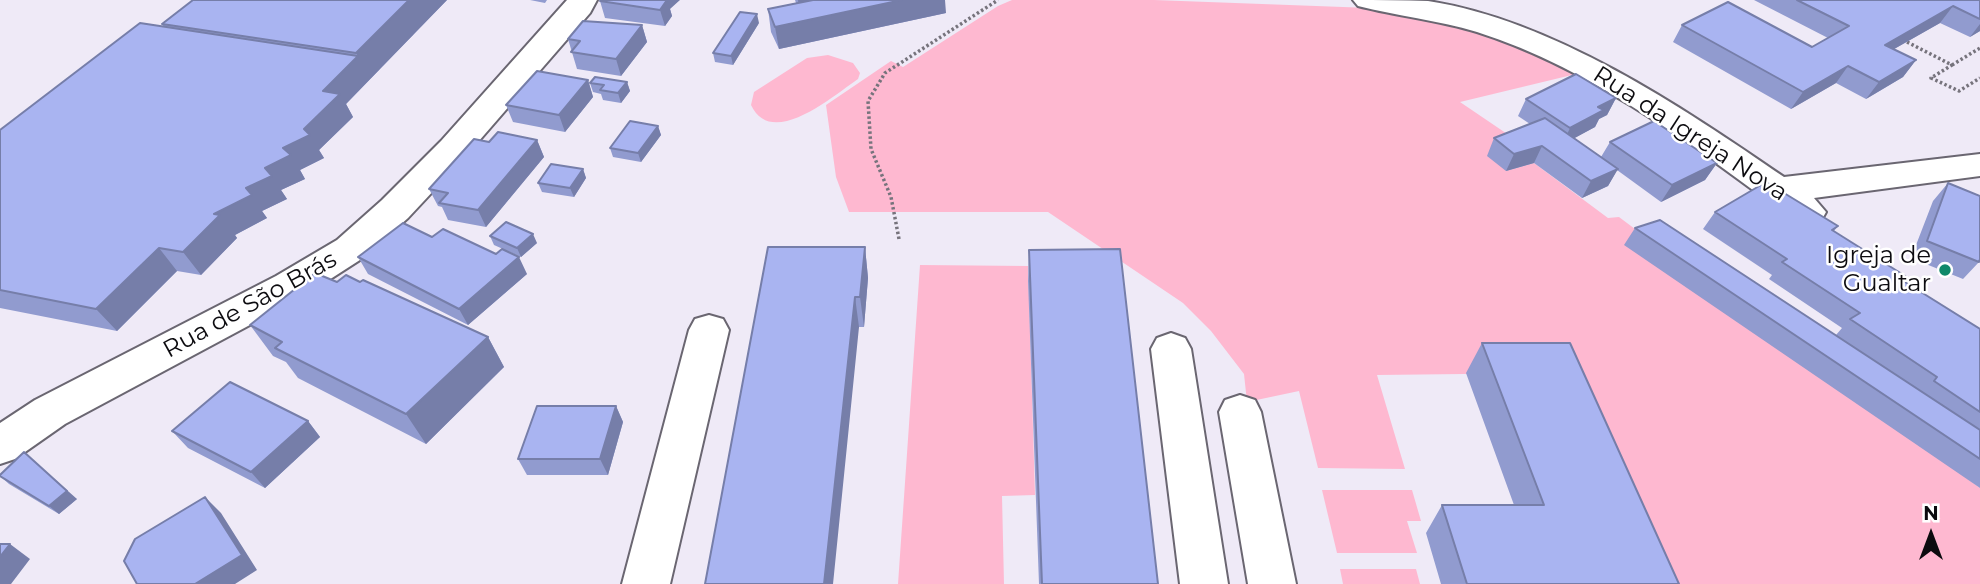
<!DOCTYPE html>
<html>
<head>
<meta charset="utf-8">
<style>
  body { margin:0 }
  #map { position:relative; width:1980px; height:584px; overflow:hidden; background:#efeaf7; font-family:Montserrat,sans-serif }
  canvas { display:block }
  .north { position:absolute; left:1896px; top:500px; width:70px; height:70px; -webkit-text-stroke:5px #fff; paint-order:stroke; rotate:0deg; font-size:19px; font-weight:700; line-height:28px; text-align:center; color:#0c0b0f }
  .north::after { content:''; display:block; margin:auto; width:24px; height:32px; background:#0c0b0f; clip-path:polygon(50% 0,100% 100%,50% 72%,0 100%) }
</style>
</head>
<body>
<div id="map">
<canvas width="1980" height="584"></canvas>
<div class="north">N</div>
</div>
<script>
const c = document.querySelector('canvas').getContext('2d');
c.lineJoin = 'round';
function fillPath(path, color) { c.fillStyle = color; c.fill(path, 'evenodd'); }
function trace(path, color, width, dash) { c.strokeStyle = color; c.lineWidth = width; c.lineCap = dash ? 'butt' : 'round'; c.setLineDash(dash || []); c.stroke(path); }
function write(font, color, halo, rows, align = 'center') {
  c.font = font + ' Montserrat,sans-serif'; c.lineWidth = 5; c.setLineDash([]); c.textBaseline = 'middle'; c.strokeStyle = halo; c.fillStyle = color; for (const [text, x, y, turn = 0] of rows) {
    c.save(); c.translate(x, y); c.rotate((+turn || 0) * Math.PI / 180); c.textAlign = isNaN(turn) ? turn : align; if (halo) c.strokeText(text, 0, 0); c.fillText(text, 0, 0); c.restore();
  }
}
const green = new Path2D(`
  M1012,0h142l216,8 37,5 105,29 64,32 -116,28 59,40 -13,29 28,-8 74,55 11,-1 361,271v96h-338l-91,-211 -174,2 28,94 -87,-1 -19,-77 -52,11 -3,-28 -33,-43 -28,-28 -135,-91h-199l-13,-35 -10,-72 65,-44 12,6 95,-61z
  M828,55l25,8 7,10 -2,6c-24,16 -86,71 -107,26l3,-13 53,-34z
  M920,265l108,1 7,229 -33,1 2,88h-106z
  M1322,490h90l9,31h-14l10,32h-80z
  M1340,569h76l4,15h-77z`);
const path = new Path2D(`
  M1907,42l45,23 -21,13 28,13 21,-13
  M1952,65l28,-17
  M899,239l-8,-42 -20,-48 -3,-48 17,-28 113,-73`);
const minor = new Path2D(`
  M567,0h30l-7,13 -125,144 -57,61 -45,40 -59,38 -239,128 -50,35 -15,5v-41l35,-23 241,-124 61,-36 45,-40 59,-59z
  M1353,0c24,0 51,0 75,1 125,19 254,106 356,176l196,-23v22l-166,22 12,14 -5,9 -13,4 -13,-4c-98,-72 -201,-152 -318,-189 -40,-12 -80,-16 -119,-26z
  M709,315l14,4 6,11 -59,254h-48l67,-254 6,-11z
  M1171,333l14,5 6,11 37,235h-48l-29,-235 6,-11z
  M1240,395l15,5 6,12 35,172h-48l-29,-172 6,-12z`);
const wall = new Path2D(`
  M193,0h254l-101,104 7,13 -34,33 5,8 -24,12 5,9 -24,11 6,9 -25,12 5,7 -32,17 2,3 -36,37 -24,-4 -60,60 -117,-23v-178l164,-103 -2,-3z
  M530,0h17l-2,3z
  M795,0h107l44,13 -167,36 -8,-17 -3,-23 28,-6z
  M1754,0h226v31l-10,6 -30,-14 -46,26 22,11 -13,17 -37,22 -30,-16 -45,26 -118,-67 9,-17 130,22 16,-9z
  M600,1l70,8 2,7 -7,10 -60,-8z
  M759,23l-26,42 -18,-3 -2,-9z
  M642,25l5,17 -26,34 -44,-7 -9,-30z
  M588,80l5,17 -28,35 -52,-10 -7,-17z
  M627,82l3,9 -9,12 -18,-3 -2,-6 -8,-2 -3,-9z
  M1616,98l-9,17 -8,4 -4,8 -21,11 27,19 9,-15 107,21 -12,17 -44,22 -44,-32 -9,16 -26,12 -48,-35 -28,8 -19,-15 7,-18 36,-14 -12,-8 8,-17z
  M658,126l3,9 -20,27 -28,-5 -3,-9z
  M537,140l7,17 -58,70 -38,-7 -6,-13 -4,-1 -9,-17 60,-47z
  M583,169l3,9 -12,19 -32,-5 -4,-9z
  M1948,183l31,79 -16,17 -52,-21 22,-57z
  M1715,212l123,14 -4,5 73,52 73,46v159l-356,-243 11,-17 201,107 6,-7 -73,-49 3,-4 -69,-46z
  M490,236l47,7 -16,14 -27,-12z
  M432,237l95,37 -59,51 -100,-51 -10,-17z
  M865,247l3,31 -4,49h-5l-154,257z
  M1029,250l129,334h-119l-11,-303z
  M337,282l151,55 16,30 -78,77 -128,-66 -12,-16 -13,-6 -23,-31z
  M1482,343l197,241h-238l-15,-51 16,-28h72l-48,-132z
  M616,406l7,16 -15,53h-81l-9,-16z
  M308,421l12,16 -55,51 -77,-40 -16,-17z
  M0,476l77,23 -18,15 -50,-30z`);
const shadedWall = new Path2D(`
  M409,0h38l-101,104 7,13 -34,33 5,8 -24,12 5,9 -24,11 6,9 -25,12 5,7 -32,17 2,3 -36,37 -18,-23 31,-38 32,-26 37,-40 21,-19 19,-38 35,-35 -2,-3z
  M661,0h19l-10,9 2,7 -7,10 -5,-16z
  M798,0h35l-34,10z
  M902,0h43l1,13 -167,36 -4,-22z
  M1953,6l-13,17 -67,38 12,-16z
  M757,14l2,9 -26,42 -2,-9z
  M1980,24v7l-10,6z
  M642,25l5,17 -26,34 -5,-17z
  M1916,60l-13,17 -37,22 13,-17z
  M1848,66l-12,17 -45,26 12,-17z
  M588,80l5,17 -28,35 -6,-17z
  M627,82l3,9 -9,12 -3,-10z
  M1616,98l-9,17 -8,4 -4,8 -33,18 8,-17 28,-21z
  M658,126l3,9 -20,27 -3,-9z
  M537,140l7,17 -58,70 -8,-17z
  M1542,146l-8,17 -28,8 8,-17z
  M1717,163l-12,17 -44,22 11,-17z
  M583,169l3,9 -12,19 -4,-9z
  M1618,169l-10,17 -26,12 9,-17z
  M533,234l4,9 -16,14 -4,-9z
  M865,247l3,31 -4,49 -4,-30z
  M159,248l18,23 -60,60 -21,-22z
  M519,257l8,17 -59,51 -9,-16z
  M855,297l4,30 -26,257h-9z
  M488,337l16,30 -78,77 -20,-30z
  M616,406l7,16 -15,53 -8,-16z
  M308,421l12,16 -55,51 -14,-16z
  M34,461l43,38 -18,15 -10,-8z
  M205,497l16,16 36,57 -22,14h-40z
  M10,544l20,15 -19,25h-11v-27z`);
const building = new Path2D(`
  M193,0h216l-53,53 -194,-29z
  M601,0h66l-7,10 -60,-9z
  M813,0h89l-127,27 -7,-18z
  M1797,0h183v19l-27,-13 -68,39 31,15 -37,22 -31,-16 -45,26 -121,-67 46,-23 84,45 37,-21z
  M740,12l17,2 -26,42 -18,-3z
  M583,21l59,4 -26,34 -45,-7 9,-11 -12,-2z
  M140,23l218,33 -35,35 17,3 -36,35 6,6 -27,13 8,7 -26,13 7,8 -26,12 6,7 -38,19 6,1 -37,37 -24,-4 -63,61 -96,-19v-160z
  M537,71l51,9 -29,35 -53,-10z
  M1576,74l40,24 -18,9 6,3 -34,18 -44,-29z
  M595,77l32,5 -9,11 -18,-3 4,-5 -14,-2z
  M1545,118l73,51 -27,12 -49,-35 -28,8 -20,-16z
  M630,121l28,5 -20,27 -28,-5z
  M1654,121l63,42 -45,22 -62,-43z
  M498,132l39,8 -59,70 -39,-7 9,-10 -19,-4 45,-50 15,3z
  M551,164l32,5 -13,19 -32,-5z
  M1766,182l72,44 -6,4 78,49 -5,3 75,47v83l-46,-31 3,-4 -87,-58 10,-6 -78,-51 5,-3 -72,-47z
  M1948,183l32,13v63l-1,3 -52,-21z
  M1660,220l320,210v29l-345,-231z
  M506,222l27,12 -16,14 -27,-12z
  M403,223l29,14 11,-8 53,25 6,-5 17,8 -60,52 -101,-52z
  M768,247h97l-5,50h-5l-31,287h-119z
  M1120,249l38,335h-116l-13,-334z
  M315,273l22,9 9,-7 14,7 3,-2 125,57 -82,77 -131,-66 7,-6 -32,-17z
  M1482,343h88l109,241h-212l-25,-79h102z
  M230,382l78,39 -57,51 -79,-41z
  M537,406h79l-16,53h-82z
  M24,452l43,39 -18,15 -49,-30v-1z
  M205,497l37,58 -47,29h-58l-13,-23 11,-22z
  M0,544h10l-10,13z`);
const markers = [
  [1945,270,7,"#0f8869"]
];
const streetNames = [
  ["Rua da Igreja Nova",1690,134,33],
  ["Rua de São Brás",250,305,-29]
];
const poiNames = [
  ["Igreja de",1931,256],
  ["Gualtar",1931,284]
];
fillPath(green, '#feb8d0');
trace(minor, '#6a6671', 4);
trace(path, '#76737c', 3.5, [2.5, 2.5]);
fillPath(minor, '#fff');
fillPath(wall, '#919bcf');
fillPath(shadedWall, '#767ea9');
fillPath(building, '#a9b4f1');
trace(building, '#767ea9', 2);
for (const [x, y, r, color] of markers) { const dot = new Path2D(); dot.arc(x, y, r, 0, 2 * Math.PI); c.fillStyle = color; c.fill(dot); trace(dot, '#fff', 2.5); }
write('24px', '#0c0b0f', '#fff', streetNames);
write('24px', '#0c0b0f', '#fff', poiNames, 'right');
</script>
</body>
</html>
